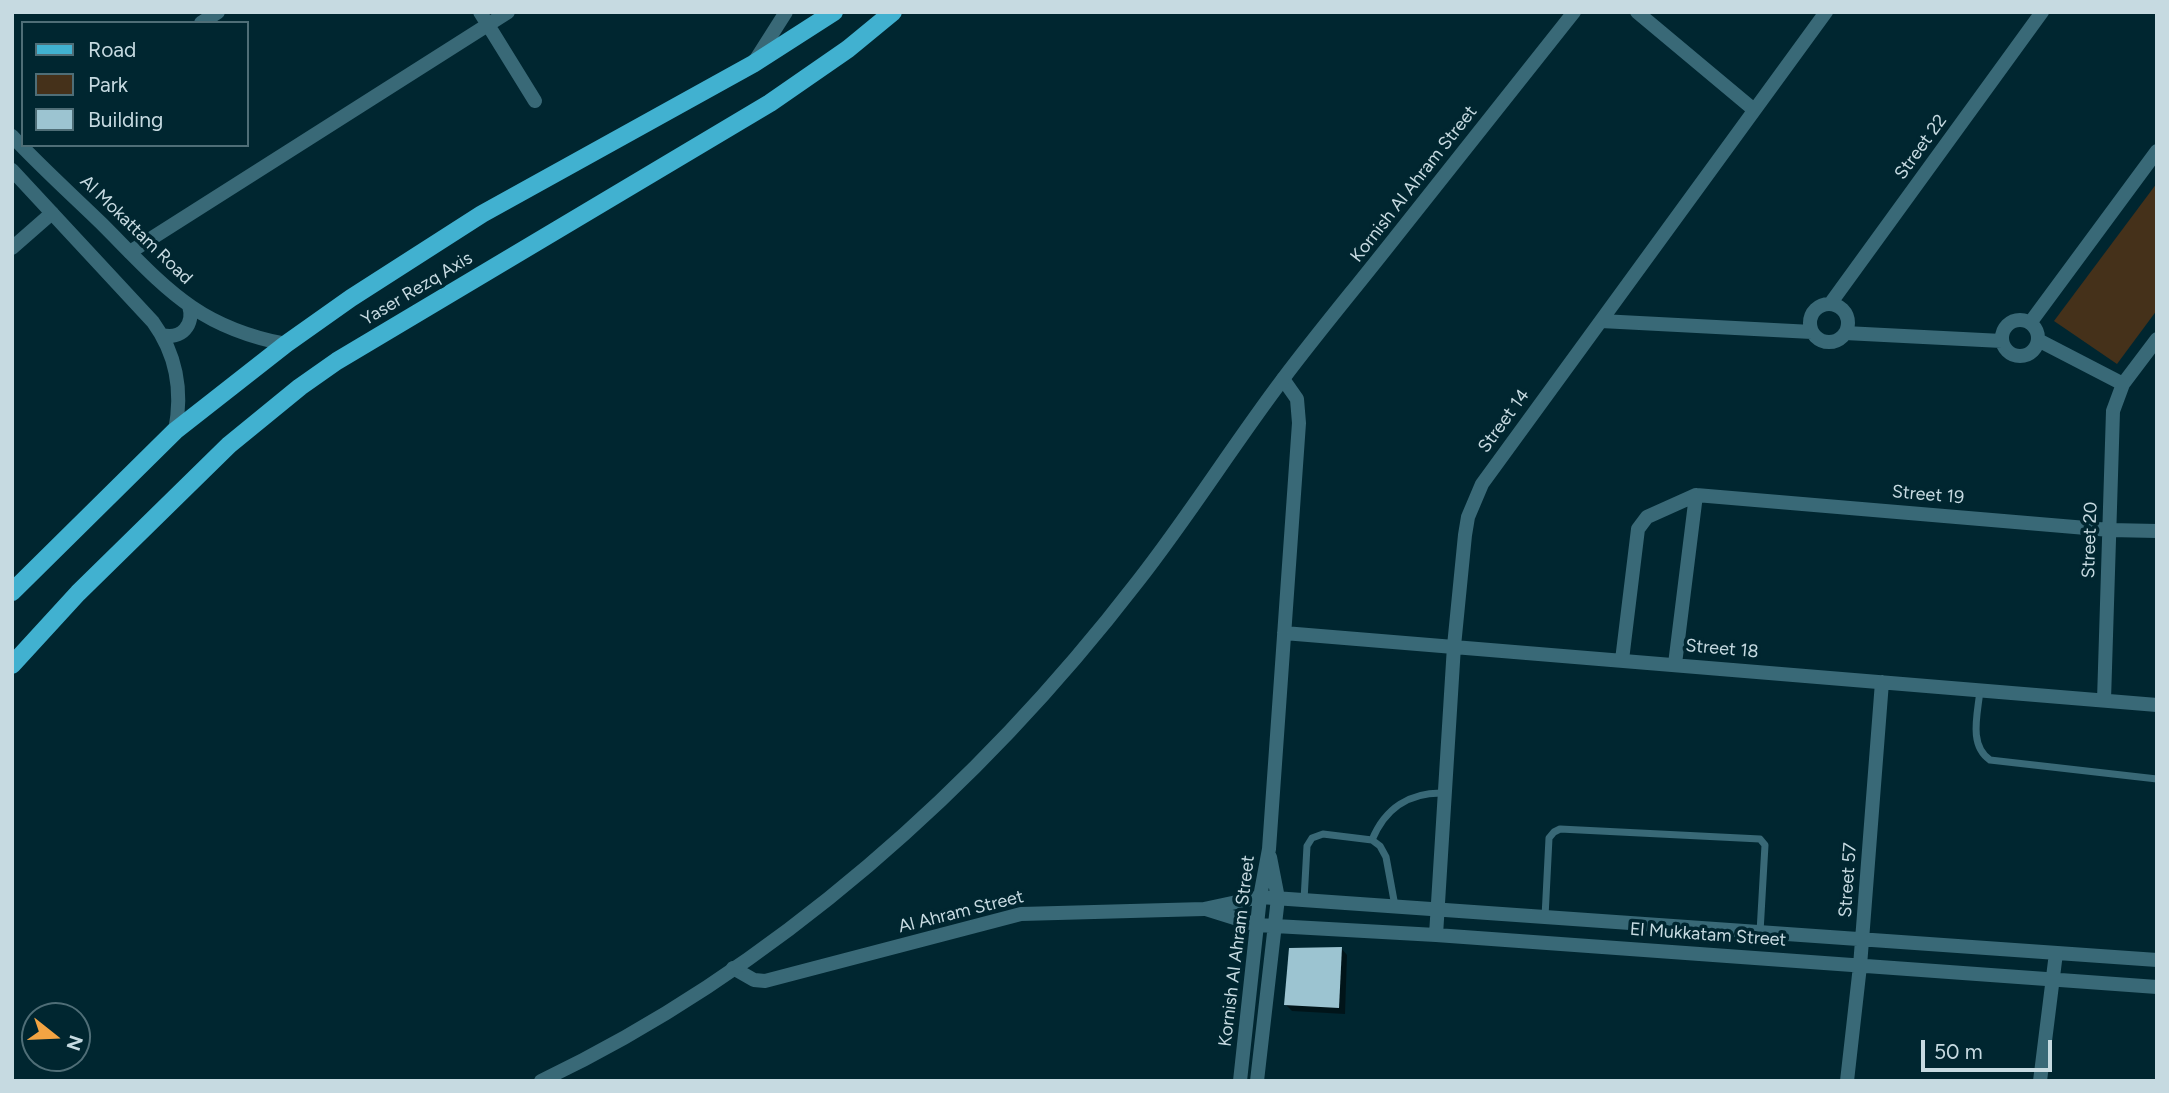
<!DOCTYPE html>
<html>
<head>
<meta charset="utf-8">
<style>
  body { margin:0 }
  #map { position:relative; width:2169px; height:1093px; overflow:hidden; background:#002630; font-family:Figtree,sans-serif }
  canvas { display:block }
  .frame { position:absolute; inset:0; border:14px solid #c6dae1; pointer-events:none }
  .legend { position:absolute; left:21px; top:21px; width:228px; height:126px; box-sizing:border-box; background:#002630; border:2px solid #4f6e77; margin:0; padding:9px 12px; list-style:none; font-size:21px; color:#c6dae1 }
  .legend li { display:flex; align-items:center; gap:14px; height:35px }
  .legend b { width:35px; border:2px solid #4f6e77 }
  .north { position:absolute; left:21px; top:1002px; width:70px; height:70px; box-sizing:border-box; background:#002630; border:2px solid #4f6e77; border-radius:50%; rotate:108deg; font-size:19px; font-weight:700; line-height:28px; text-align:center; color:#c6dae1 }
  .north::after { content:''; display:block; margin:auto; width:24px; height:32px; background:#f3a443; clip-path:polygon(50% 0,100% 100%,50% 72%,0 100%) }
  .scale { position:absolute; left:1921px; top:1040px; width:131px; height:32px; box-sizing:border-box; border:4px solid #c6dae1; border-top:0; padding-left:9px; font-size:21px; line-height:24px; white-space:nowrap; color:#c6dae1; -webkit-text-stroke:5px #002630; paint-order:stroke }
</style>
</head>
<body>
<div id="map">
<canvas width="2169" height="1093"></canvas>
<div class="frame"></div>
<ul class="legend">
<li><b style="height:9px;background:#41b1d0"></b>Road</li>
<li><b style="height:19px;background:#45311a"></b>Park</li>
<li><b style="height:19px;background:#9cc4d1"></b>Building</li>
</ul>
<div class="north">N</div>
<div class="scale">50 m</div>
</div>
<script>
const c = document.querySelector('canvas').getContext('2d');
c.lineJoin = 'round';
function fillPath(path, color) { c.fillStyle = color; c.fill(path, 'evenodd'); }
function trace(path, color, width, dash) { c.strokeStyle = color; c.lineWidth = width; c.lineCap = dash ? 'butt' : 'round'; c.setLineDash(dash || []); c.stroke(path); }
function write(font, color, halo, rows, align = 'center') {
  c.font = font + ' Figtree,sans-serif'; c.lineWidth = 7; c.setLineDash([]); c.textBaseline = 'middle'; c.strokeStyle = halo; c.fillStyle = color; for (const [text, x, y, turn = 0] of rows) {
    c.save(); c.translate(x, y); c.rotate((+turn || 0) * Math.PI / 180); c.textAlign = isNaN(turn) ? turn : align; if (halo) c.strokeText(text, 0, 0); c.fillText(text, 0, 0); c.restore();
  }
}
const green = new Path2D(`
  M2157,183v127l-40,54 -63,-43z`);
const shadow = new Path2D(`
  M1341,948l6,7 -2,59 -53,-3 -7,-7z`);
const building = new Path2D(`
  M1342,947l-3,61 -55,-3 5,-57z`);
const service = new Path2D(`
  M1980,690c-2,23 -12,55 10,70l167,19
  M1372,840c13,-32 38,-48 72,-47
  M1304,900l3,-54 5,-8 11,-4 49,6 8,6 6,11 9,49
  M1545,917l4,-79 5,-6 6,-3 200,10 5,6 -5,87`);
const minor = new Path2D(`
  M480,12l55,89
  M1637,12l116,97
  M201,23l17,-11
  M753,64l33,-52
  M12,248l40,-35
  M130,252l378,-240
  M1830,304l212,-292
  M1810 323a19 19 0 1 1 38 0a19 19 0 1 1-38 0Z
  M2002 338a18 18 0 1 1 36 0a18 18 0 1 1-36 0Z
  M1601,321l211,11
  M2030,323l127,-172
  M1845,333l157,8
  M2038,340l85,44
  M1284,633l873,72
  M1622,660l16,-131 9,-12 49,-22 414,35 47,1
  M1675,664l21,-169
  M2104,700l9,-289 10,-27 34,-45
  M1206,909l51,16 179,10 721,52
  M1436,935l18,-289 11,-111 3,-18 14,-33 344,-472
  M733,968l21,12 11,1 256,-67 183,-5 56,-12 897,63
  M1240,1081l20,-184 9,-48 30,-426 -2,-24 -14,-20
  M1257,1081l21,-183 -8,-41
  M1847,1081l13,-115 22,-284
  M2040,1081l16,-128`);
const tertiary = new Path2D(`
  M12,136c28,30 59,58 89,87 62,62 94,104 185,121
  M12,170l141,152c24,33 30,69 22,109
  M162,335c19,5 33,-10 27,-29
  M541,1081c233,-111 440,-296 597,-500 51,-65 95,-136 145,-202 33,-44 69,-87 103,-130 63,-79 126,-158 188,-237`);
const primary = new Path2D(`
  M12,592l163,-161 111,-87 65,-46 131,-84 271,-150 81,-52
  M12,665l66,-72 151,-148 71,-58 37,-26 433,-258 78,-54 45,-37`);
const streetNames = [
  ["Street 22",1921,147,-54],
  ["Kornish Al Ahram Street",1414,184,-52],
  ["Al Mokattam Road",136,230,44],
  ["Yaser Rezq Axis",417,289,-31],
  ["Street 14",1504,421,-54],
  ["Street 19",1928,495,5],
  ["Street 20",2090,540,-88],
  ["Street 18",1722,649,5],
  ["Street 57",1848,880,-86],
  ["Al Ahram Street",961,912,-14],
  ["El Mukkatam Street",1708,935,4],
  ["Kornish Al Ahram Street",1237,951,-83]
];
fillPath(green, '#45311a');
fillPath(shadow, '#0007');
fillPath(building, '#9cc4d1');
trace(service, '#396977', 7);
trace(minor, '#396977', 14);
trace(tertiary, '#396977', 14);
trace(primary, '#41b1d0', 18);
write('18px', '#c6dae1', '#002630', streetNames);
</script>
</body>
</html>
